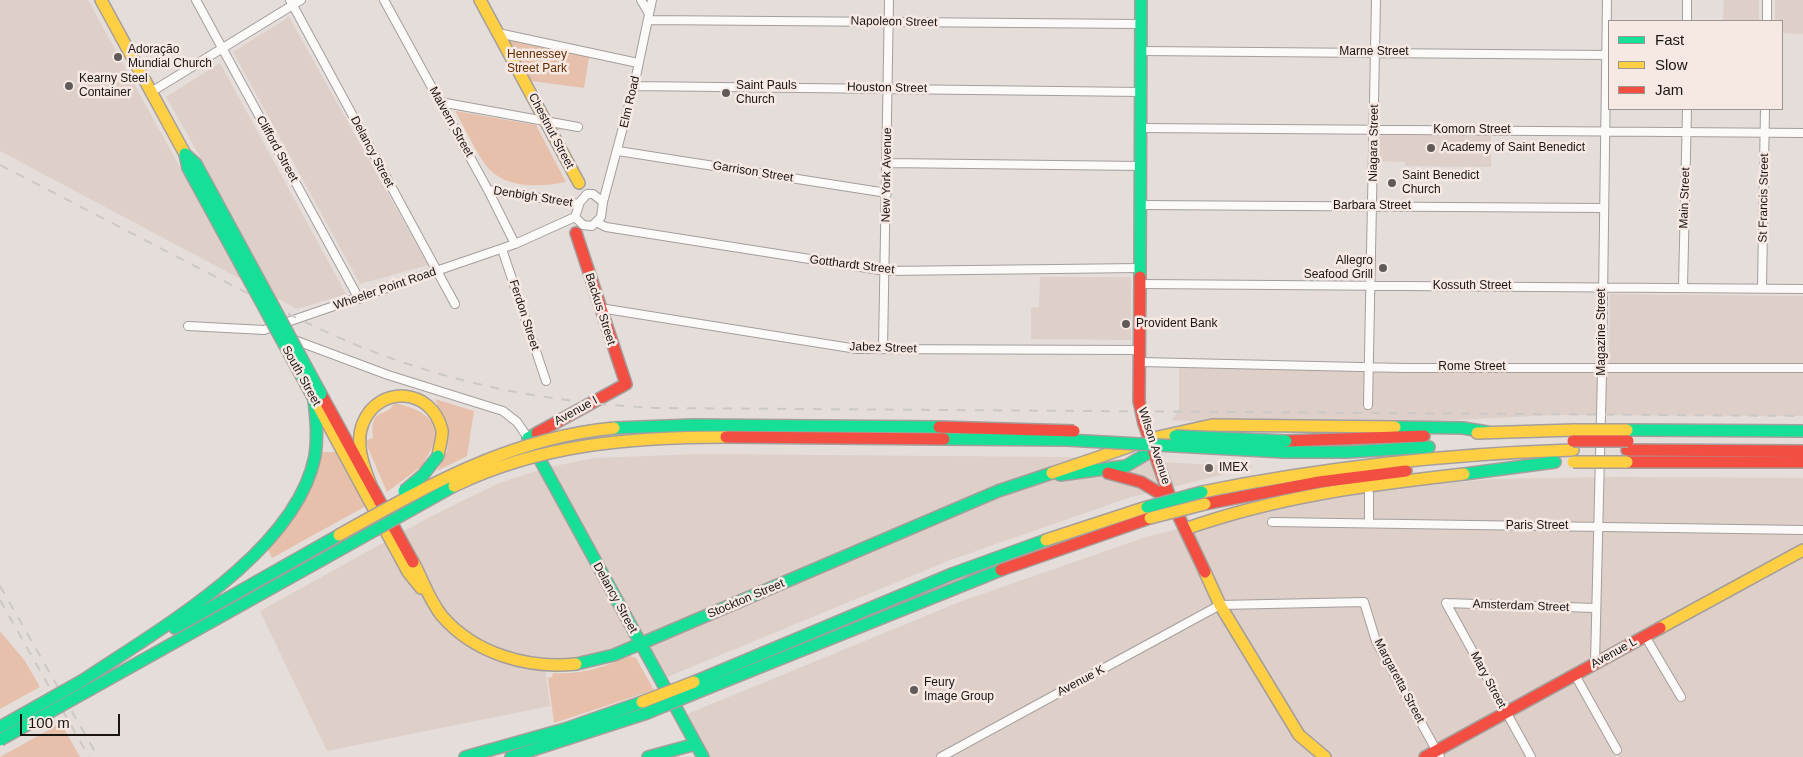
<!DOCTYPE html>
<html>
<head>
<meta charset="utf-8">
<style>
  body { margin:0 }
  #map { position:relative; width:1803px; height:757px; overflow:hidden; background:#e5ddda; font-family:Helvetica,sans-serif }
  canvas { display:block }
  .legend { position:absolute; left:1608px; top:20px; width:175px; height:90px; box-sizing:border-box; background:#f6e9e3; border:1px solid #9e9490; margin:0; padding:6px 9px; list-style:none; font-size:15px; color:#191513 }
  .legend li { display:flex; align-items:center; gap:10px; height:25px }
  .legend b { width:25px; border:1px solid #9e9490 }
  .scale { position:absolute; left:20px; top:714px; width:100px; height:22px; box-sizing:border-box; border:2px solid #191513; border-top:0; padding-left:6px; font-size:15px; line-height:18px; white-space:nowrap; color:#191513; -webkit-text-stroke:4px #f6e9e3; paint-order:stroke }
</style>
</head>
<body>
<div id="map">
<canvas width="1803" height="757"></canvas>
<ul class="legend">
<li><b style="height:6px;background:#16e098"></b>Fast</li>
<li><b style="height:6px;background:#ffcf43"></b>Slow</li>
<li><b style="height:6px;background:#f24e42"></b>Jam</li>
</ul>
<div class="scale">100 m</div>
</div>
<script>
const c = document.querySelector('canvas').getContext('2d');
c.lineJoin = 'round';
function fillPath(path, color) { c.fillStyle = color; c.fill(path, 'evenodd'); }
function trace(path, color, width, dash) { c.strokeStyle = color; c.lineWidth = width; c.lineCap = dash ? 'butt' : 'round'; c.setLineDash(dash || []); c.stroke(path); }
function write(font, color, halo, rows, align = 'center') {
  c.font = font + ' Helvetica,sans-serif'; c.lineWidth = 5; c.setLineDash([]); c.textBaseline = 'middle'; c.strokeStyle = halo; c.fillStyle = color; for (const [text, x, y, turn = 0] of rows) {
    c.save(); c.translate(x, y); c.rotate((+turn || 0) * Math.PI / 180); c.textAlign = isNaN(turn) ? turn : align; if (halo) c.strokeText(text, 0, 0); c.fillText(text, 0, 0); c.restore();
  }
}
const built = new Path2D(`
  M0,0h88l100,182 20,-11 -42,-74 54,-34 126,231 -49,15 -297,-158z
  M1724,0h35v21h-36z
  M1775,0h28v34l-21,-1v-12h-7z
  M289,17l139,248 -68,19 -127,-232z
  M1371,133l120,2v32l-86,-1v-4l-34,-1z
  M1040,277h91v63l-100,-1v-31l8,-1z
  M1610,294l193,2v120l-248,-1 -239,12 -144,-7 7,-10v-43l373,1 57,6z
  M699,454l367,3 188,10 -123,30 -178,62 -293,121 -18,-37 -97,25 5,38 -223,45 -67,-140 168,-93 71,-35 50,-16 46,-9z
  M1617,477l186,1v279h-1101l-22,-40 282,-116 184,-64 106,-27 133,-21 107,-10z`);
const green = new Path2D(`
  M498,33l92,19 -6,36 -60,-8z
  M455,111l81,14 30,57c-25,5 -58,7 -77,-13 -11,-12 -25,-43 -34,-58z
  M435,399l39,12 -7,45 -30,15 10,-20 2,-15z
  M394,403c18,4 38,10 45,32l-17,31 -35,26 -22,-51 8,-3c-4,-33 14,-19 21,-35z
  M321,452h14l31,54 -94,52 -5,-10z
  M0,631l25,30 15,26 -40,22z
  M630,656l6,2 18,32 -100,33 -6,-45 4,-1 1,-4c27,2 52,-6 77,-17z
  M61,723l19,34h-80z`);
const street = new Path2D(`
  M196,0l163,299
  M290,0l165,304
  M384,0l104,190 27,54
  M641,0l7,12
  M648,20l493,4
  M1687,21v-21
  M1767,21v-21
  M498,33l140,30
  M1141,51l465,4
  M634,86l507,6
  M151,92l150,-92
  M440,102l138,25
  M1141,128l662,5
  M618,151l269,42
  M887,163l254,3
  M488,190l91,14
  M603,202l-10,-8h-6l-7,8 -5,15 8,8 9,1 9,-9 2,-15 31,-116 18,-86
  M1141,205l462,3
  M598,223l8,4 280,44 254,-3
  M502,249l44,132
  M1141,284l662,5
  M1683,287l4,-178
  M1762,287l3,-178
  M600,308l257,41 282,1
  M188,326l76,4 251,-86 60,-27
  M289,338l99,37 115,36 14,11 11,16
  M883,349l6,-349
  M1140,362l264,6h399
  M1368,405l8,-405
  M1369,494v29
  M1272,522l531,8
  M1446,603l85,154
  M1446,603l149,5
  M1645,636l36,61
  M1595,663l7,-290 5,-373
  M1575,675l42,75
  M941,757l279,-152 144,-3 12,39 64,116`);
const fast = new Path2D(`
  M1140,277l1,-277
  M1395,427l68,1 24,4
  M1627,430l176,1
  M537,433l-9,5 175,319
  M1284,452h63l82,-5
  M1464,474l91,-12
  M1060,475l66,-9 27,-16
  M175,628l164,-93
  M576,664l38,-9 384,-164 54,-18
  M85,679c76,-51 211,-127 230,-223 3,-19 1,-38 -1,-57
  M694,682l258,-108 94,-34
  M698,692l303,-122
  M465,757l100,-28 77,-27
  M511,757l136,-44
  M648,757l48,-13`);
const slow = new Path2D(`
  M101,0l84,154
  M480,0l99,183
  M316,402l92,170 13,16
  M1477,433l97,-3
  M1149,439l63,-14 183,2
  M1052,473l79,-27
  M370,483c-7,-18 -15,-41 -7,-60 16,-39 69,-35 79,7 1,7 -3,18 -4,26
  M1202,492c123,-25 246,-38 371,-42
  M1185,529c94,-33 182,-44 279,-55
  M1046,540l101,-33
  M413,562c10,18 16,38 29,54 33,38 86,53 134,48
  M1205,572l15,33 79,130 26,22
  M1660,628l143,-78`);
const jam = new Path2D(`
  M1140,277l-1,124 5,23 27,76 34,72
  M321,394l92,168
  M537,433l89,-49 -50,-151
  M1286,441l138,-5
  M1627,450l176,1
  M1627,462h176
  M1108,473l33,9 30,18
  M1205,504l114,-22 87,-11
  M1001,570l149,-52
  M1425,757l235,-129`);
const rail = new Path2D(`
  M0,165c74,38 148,77 222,115 60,31 121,63 186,84 80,27 164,40 249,44l1146,8
  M0,586l98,171
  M0,600l89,157`);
const fastBridge = new Path2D(`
  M185,154l3,14 126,231
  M185,154l11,10 125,230
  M614,428l79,-3 246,2
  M1175,436l111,5
  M944,439l123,1 217,12
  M404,491l19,-16 15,-19
  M1147,507l55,-15
  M647,713l51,-21
  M0,727l85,-48
  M0,740l454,-254`);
const slowBridge = new Path2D(`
  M1574,430h53
  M1573,462h54
  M454,486c86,-42 178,-49 272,-49
  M1150,518l55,-14
  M339,535c90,-50 171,-97 275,-107
  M642,702l52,-20`);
const jamBridge = new Path2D(`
  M939,427l135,4
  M726,437l218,2
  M1573,441h55`);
const markers = [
  [118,57,5,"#605b59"],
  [69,86,5,"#605b59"],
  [726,93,5,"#605b59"],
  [1431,148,5,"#605b59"],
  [1392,183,5,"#605b59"],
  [1383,268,5,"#605b59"],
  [1126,324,5,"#605b59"],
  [1209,468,5,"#605b59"],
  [914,690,5,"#605b59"]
];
const streetNames = [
  ["Napoleon Street",894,22,1],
  ["Marne Street",1374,52],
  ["Houston Street",887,88,1],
  ["Elm Road",630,102,-77],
  ["Malvern Street",451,122,61],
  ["Komorn Street",1472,130],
  ["Chestnut Street",551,131,62],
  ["Niagara Street",1374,143,-89],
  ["Clifford Street",277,149,61],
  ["Delancy Street",372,152,62],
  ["Garrison Street",753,172,9],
  ["New York Avenue",887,175,-89],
  ["Denbigh Street",533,197,9],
  ["Main Street",1685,198,-88],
  ["St Francis Street",1764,198,-89],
  ["Barbara Street",1372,206],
  ["Gotthardt Street",852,265,7],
  ["Kossuth Street",1472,286],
  ["Wheeler Point Road",385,289,-19],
  ["Backus Street",600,309,72],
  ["Ferdon Street",524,315,72],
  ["Magazine Street",1602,332,-90],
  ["Jabez Street",883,348,2],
  ["Rome Street",1472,367],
  ["South Street",301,376,61],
  ["Avenue I",576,411,-29],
  ["Wilson Avenue",1154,446,72],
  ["Paris Street",1537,526],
  ["Delancy Street",615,598,61],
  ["Stockton Street",746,599,-23],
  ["Amsterdam Street",1521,606,2],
  ["Avenue L",1614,653,-29],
  ["Mary Street",1488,680,62],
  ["Avenue K",1081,681,-28],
  ["Margaretta Street",1399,681,62]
];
const poiNames = [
  ["Adoração",128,50],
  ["Mundial Church",128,64],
  ["Kearny Steel",79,79],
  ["Container",79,93],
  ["Saint Pauls",736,86],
  ["Church",736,100],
  ["Academy of Saint Benedict",1441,148],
  ["Saint Benedict",1402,176],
  ["Church",1402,190],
  ["Allegro",1373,261,"right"],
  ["Seafood Grill",1373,275,"right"],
  ["Provident Bank",1136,324],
  ["IMEX",1219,468],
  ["Feury",924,683],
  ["Image Group",924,697]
];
const parkNames = [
  ["Hennessey",537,55],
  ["Street Park",537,69]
];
fillPath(built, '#decfc8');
fillPath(green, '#e7c0ab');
trace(street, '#a49e9c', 10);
trace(fast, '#a49e9c', 14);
trace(slow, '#a49e9c', 14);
trace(jam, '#a49e9c', 14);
trace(street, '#fbfaf9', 8);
trace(fast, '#16e098', 11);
trace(slow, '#ffcf43', 11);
trace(jam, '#f24e42', 11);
trace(rail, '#cbc9c7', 2, [9, 9]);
trace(fastBridge, '#a49e9c', 14, []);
trace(slowBridge, '#a49e9c', 14, []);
trace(jamBridge, '#a49e9c', 14, []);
trace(fastBridge, '#16e098', 11);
trace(slowBridge, '#ffcf43', 11);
trace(jamBridge, '#f24e42', 11);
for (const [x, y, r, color] of markers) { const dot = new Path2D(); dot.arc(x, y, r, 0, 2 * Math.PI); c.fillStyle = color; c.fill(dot); trace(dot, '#f6e9e3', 2); }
write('12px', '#191513', '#f6e9e3', streetNames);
write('12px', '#191513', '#f6e9e3', poiNames, 'left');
write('12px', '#662d00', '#f6e9e3', parkNames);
</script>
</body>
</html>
